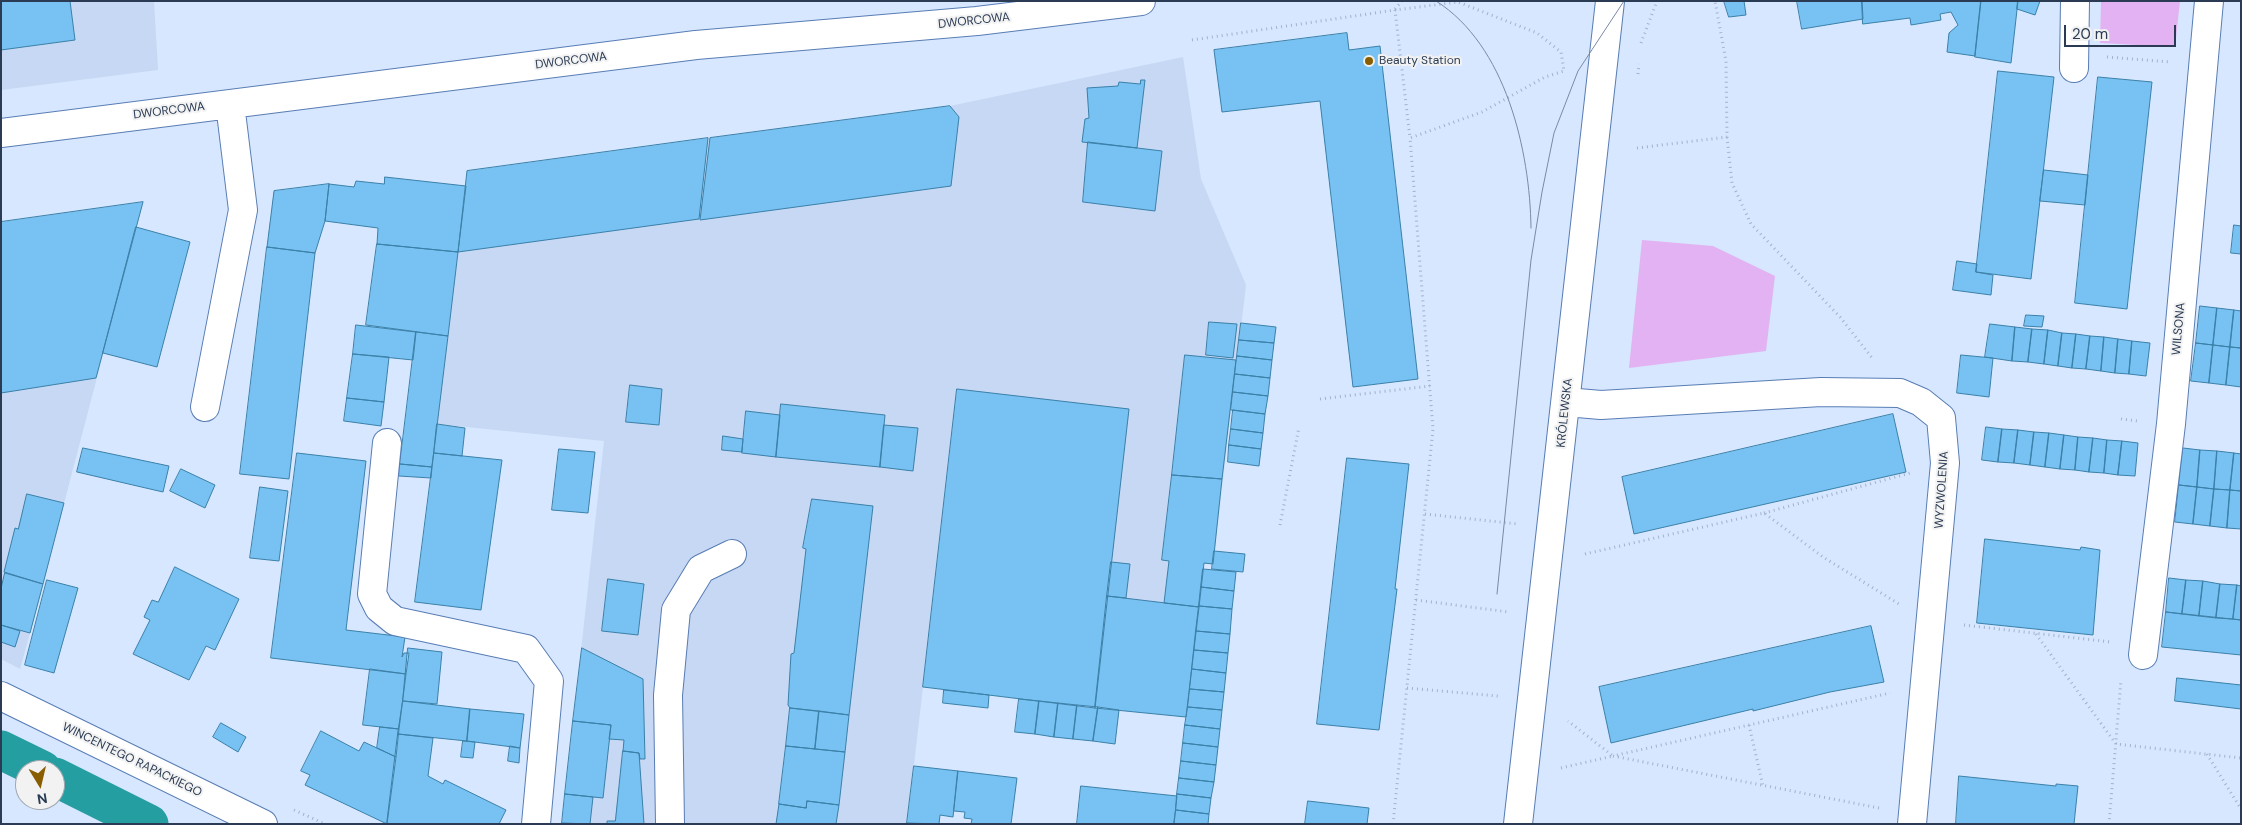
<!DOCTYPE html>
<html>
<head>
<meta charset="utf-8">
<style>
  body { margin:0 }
  #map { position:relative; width:2242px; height:825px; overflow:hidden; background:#d6e7ff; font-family:"DM Sans",sans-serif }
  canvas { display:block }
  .frame { position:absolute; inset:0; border:2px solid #2a3b53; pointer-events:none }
  .north { position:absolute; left:15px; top:760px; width:50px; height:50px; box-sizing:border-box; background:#f2f2f2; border:1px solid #a2a9b2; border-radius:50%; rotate:171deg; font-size:14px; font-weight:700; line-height:20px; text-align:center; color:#2a3b53 }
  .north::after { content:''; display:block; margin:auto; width:18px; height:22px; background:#895e00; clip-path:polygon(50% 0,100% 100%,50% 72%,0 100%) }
  .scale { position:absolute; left:2064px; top:25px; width:112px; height:22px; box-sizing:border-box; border:2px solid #2a3b53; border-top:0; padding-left:6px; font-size:15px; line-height:18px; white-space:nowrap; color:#2a3b53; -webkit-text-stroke:4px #f2f2f2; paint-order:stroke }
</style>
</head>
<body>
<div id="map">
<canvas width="2242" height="825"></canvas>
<div class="frame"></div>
<div class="north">N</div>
<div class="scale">20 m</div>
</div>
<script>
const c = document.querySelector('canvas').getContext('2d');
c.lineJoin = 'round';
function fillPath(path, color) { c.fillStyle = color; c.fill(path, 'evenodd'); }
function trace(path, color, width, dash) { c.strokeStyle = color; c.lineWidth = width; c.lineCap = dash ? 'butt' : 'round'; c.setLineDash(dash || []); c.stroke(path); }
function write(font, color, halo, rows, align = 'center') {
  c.font = font + ' "DM Sans",sans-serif'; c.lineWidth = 4; c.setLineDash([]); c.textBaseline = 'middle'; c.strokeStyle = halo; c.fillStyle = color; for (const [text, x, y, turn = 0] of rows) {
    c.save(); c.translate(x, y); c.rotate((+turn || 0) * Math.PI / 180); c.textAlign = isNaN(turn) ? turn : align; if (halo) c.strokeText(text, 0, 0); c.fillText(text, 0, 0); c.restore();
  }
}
const built = new Path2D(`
  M1,1h153l4,69 -157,20z
  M1183,57l18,122 45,106 -33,279h-9l-18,153 -263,-30 -16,137h-345l42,-383 -167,-17 29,-238 242,-48 242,-32z
  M143,202l-113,431 -10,36 -19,-10v-437z`);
const green = new Path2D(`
  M2101,1h79l-5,46 -75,-4z
  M1642,240l71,6 62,30 -9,75 -137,17z`);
const canal = new Path2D(`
  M1,750l41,20
  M55,777l94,47`);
const building = new Path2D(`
  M1,1h69l5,39 -74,10z
  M1724,1h20l2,14 -17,2z
  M1797,1h65l1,18 -61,10z
  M1862,1h119l-6,55 -28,-4 2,-19 9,-8 -7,-13 -11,2 1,6 -30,5 -1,-7 -47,6z
  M1981,1h37l-7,62 -36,-6z
  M2018,1h22l-5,14 -18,-6z
  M1347,33l2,17 31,-4 38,333 -65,8 -33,-286 -98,11 -8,-62z
  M1998,71l56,6 -23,202 -55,-7z
  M2098,77l54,5 -25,227 -52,-6z
  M1141,80h4l-8,68 -55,-6 3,-23 4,-1 -2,-30 31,-2 1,-4 21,2z
  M950,106l9,11 -8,69 -251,34 10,-82z
  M708,138l-9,81 -241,33 9,-81z
  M1088,142l74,9 -7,60 -72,-9z
  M2044,170l44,5 -3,30 -45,-4z
  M385,177l81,9 -8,66 -81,-8 1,-16 -53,-7 4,-37 25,3 2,-6 28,3z
  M329,184l-4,37 -10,32 -48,-6 7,-56z
  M143,202l-47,176 -95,15v-171z
  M2234,225l7,1v28l-10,-1z
  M136,227l54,15 -33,125 -54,-14z
  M377,244l81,8 -10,84 -82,-11z
  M267,247l48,6 -26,226 -49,-5z
  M1957,261l20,3 -1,8 17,3 -2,20 -38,-5z
  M2200,306l17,2 -4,37 -17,-2z
  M2217,308l17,2 -4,37 -17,-2z
  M2234,310l7,1v37l-11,-1z
  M2026,315l18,1 -2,11 -18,-1z
  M1209,322l28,2 -4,34 -27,-3z
  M1241,323l35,4 -2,16 -35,-3z
  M1990,324l25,3 -3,34 -27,-4z
  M356,325l60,7 -3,28 -60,-6z
  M2015,327l17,2 -4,33 -16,-1z
  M2032,329l16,1 -4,34 -16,-2z
  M2048,330l14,3 -4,33 -14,-2z
  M416,332l32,4 -16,131 -32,-3z
  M2062,333l14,1 -4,34 -14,-2z
  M2076,334l14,2 -4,33 -14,-1z
  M2090,336l14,1 -3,34 -15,-2z
  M2104,337l14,2 -3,34 -14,-2z
  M2118,339l14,2 -3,33 -14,-1z
  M1239,340l35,3 -2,17 -35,-4z
  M2132,341l18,2 -4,33 -17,-2z
  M2196,343l17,2 -4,38 -18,-2z
  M2213,345l17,2 -4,38 -17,-2z
  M2230,347l11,1v39l-15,-2z
  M353,354l36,3 -5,45 -37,-4z
  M1185,355l51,5 -14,119 -50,-4z
  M1961,355l32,3 -4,39 -32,-4z
  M1237,356l35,4 -2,18 -35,-4z
  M1235,374l35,4 -2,18 -35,-4z
  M630,385l32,4 -3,36 -33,-3z
  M957,389l172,20 -34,299 -172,-21z
  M1233,392l35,4 -3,18 -34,-4z
  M347,398l37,4 -3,24 -37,-5z
  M781,404l104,11 -5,52 -104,-10z
  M1233,410l32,4 -2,19 -32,-4z
  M746,411l34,4 -4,42 -34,-4z
  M1893,414l13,58 -272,62 -12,-57z
  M437,424l28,4 -3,28 -28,-3z
  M884,425l34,3 -5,43 -33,-4z
  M1986,427l16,2 -4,33 -16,-2z
  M1231,429l32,4 -2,16 -32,-4z
  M2002,429l16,1 -4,33 -16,-1z
  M2018,430l16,2 -4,33 -16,-2z
  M2034,432l15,1 -4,34 -15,-2z
  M2049,433l15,2 -4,34 -15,-2z
  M2064,435l14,2 -3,33 -15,-1z
  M723,436l20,3 -1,13 -20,-2z
  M2078,437l15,1 -4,34 -14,-2z
  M2093,438l14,2 -3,33 -15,-1z
  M2107,440l15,1 -4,34 -14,-2z
  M2122,441l16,2 -3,33 -17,-1z
  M1229,445l32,4 -2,17 -31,-4z
  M83,448l86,18 -6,26 -86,-20z
  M2183,448l17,2 -3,37 -18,-2z
  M559,449l36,3 -7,61 -36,-3z
  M2200,450l17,1 -3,38 -17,-2z
  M2217,451l17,2 -4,37 -16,-1z
  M297,453l69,8 -20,169 59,7 -3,20 2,-4h5l-3,21 -135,-16z
  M434,453l68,7 -21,150 -66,-8z
  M2234,453l7,1v37l-11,-1z
  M1347,458l62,6 -14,125h2l-18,141 -62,-6z
  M400,464l32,3 -1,11 -32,-2z
  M181,469l34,16 -10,23 -35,-17z
  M1172,475l50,4 -9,85 -9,-1 -5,44 -35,-4 5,-42 -7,-1z
  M2179,485l18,2 -4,37 -18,-2z
  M260,487l28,4 -9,70 -29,-3z
  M2197,487l17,2 -4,37 -17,-2z
  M2214,489l16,1 -3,38 -17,-2z
  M2230,490l11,1v38l-14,-1z
  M27,494l37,9 -21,81 -39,-12 11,-44 3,1z
  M812,499l61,7 -24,209 -59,-7 -2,-3 3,-51 3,-1 12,-104 -3,-1z
  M1985,539l95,11 1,-3 19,3 -7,85 -116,-12z
  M1214,551l31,3 -2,18 -31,-3z
  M1111,562l19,2 -4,34 -19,-2z
  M175,567l64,32 -24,51 -9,-4 -17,34 -56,-26 17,-34 -6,-3 8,-17 6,2z
  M1203,569l33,3 -2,19 -33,-4z
  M5,573l38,11 -13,49 -29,-8v-36z
  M2169,578l17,2 -4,34 -16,-2z
  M608,579l36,5 -6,51 -36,-4z
  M47,580l31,8 -24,85 -29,-8z
  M2186,580l17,1 -4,35 -17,-2z
  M2203,581l17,3 -4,34 -17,-2z
  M2220,584l17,1 -4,34 -17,-1z
  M2237,585l4,1v34l-8,-1z
  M1201,587l33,4 -2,18 -33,-3z
  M1107,596l92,11 -13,110 -91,-9z
  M1199,606l33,3 -2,25 -34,-3z
  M2166,612l75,8v35l-79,-8z
  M1,625l19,6 -5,16 -14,-5z
  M1871,626l13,56 -54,10 -77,19v-2l-142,34 -12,-56z
  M1196,631l34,3 -2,19 -34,-3z
  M408,648l34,4 -5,52 -34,-3z
  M582,648l61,31 2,80h-5l-1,-6 -16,-2 1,-11 -15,-1 2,-14 -38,-4z
  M1194,650l34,3 -2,20 -34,-4z
  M370,669l36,5 -7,55 -36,-4z
  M1192,669l34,4 -2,19 -34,-3z
  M2177,678l64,7v24l-66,-8z
  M1190,689l34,3 -2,18 -34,-3z
  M944,690l45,5 -1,13 -45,-5z
  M1019,699l20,2 -4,33 -20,-2z
  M403,701l67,8 -3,32 -69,-7z
  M1039,701l19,2 -4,34 -19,-3z
  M1058,703l19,2 -4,34 -19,-2z
  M1077,705l21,2 -5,34 -20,-2z
  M1098,707l21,3 -4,34 -22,-3z
  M1188,707l34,3 -2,19 -35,-4z
  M790,708l29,3 -4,38 -29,-3z
  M470,709l54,5 -4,34 -53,-7z
  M819,711l30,4 -4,37 -30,-3z
  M573,721l38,4 -8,73 -38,-4z
  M221,723l25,14 -8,15 -25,-15z
  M1185,725l35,4 -2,18 -35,-4z
  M380,727l19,2 -3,28 -19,-9z
  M321,731l38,20 5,-9 32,15 -9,67 -82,-39 5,-10 -9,-4z
  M398,734l35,4 -5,38 15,8 2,-4 61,30 -7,14h-112z
  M463,741l12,1 -2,16 -12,-1z
  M1183,743l35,4 -2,18 -35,-4z
  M510,746l10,2 -1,15 -11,-2z
  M786,746l59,6 -6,53 -32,-4 -1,7 -27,-4z
  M623,751l16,2 5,71h-37v-3h8z
  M1181,761l35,4 -2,17 -35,-4z
  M914,766l44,5 -5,46 -13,-2 -1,9 -32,-1z
  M958,771l59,7 -6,46h-40l1,-5 -8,-1 1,-6 -11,-1z
  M1959,776l97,10v-2l22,2 -4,38h-118z
  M1179,778l35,4 -3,16 -34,-4z
  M1081,786l96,10 -3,28h-97z
  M565,794l28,3 -3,27 -28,-1z
  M1177,794l34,4 -2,16 -33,-4z
  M807,801l32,4 -3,19h-60l3,-20 27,4z
  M1308,801l61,7 -2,16h-62z
  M1176,810l33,4 -1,10h-34z`);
const path = new Path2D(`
  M1395,9l7,-8
  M1192,40l203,-30 15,128
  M1641,43l16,-42
  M2107,57l63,5
  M1638,74l1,-10
  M1727,137l5,46 19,41 89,93 33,42
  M1637,148l90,-11 -1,-76 -11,-60
  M1320,399l110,-13
  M2121,419l17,2
  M1764,513l146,-40
  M1425,514l93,10
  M1280,525l19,-98
  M1585,554l179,-41 59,44 76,47
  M1416,600l93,12
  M1964,625l147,17
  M2036,634l80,110 125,14
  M1407,688l91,8
  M1749,725l14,61
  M2207,754l34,55
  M1561,768l52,-12 -45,-35
  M1879,808l-266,-52 277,-63
  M294,810l31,14
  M1393,824l40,-395 -23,-291 72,-26 63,-35 19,-6 -3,-19 -24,-19 -79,-31 -63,8
  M2109,824l12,-144`);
const minor = new Path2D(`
  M2074,68l1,-67
  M1,133l695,-88 281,-24 164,-20
  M1566,402l35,3 220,-13 79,1 21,9 20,16 4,45 -33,361
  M205,407l38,-197 -13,-106
  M387,443l-15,151 7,14 16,13 131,28 23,32 -13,143
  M2143,655l28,-231 38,-423
  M1,696l262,128
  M670,824l-2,-129 8,-85 25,-41 31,-15
  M1518,824l92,-823`);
const tram = new Path2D(`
  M1436,1c70,44 94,150 95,227
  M1497,594l34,-334 11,-68 12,-59 24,-62 46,-70`);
const markers = [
  [1369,61,5,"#895e00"]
];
const streetNames = [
  ["DWORCOWA",974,21,-6],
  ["DWORCOWA",571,61,-7],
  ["DWORCOWA",169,111,-7],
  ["WILSONA",2179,329,-85],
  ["KRÓLEWSKA",1565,413,-84],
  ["WYZWOLENIA",1942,490,-86],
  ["WINCENTEGO RAPACKIEGO",132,760,26]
];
const poiNames = [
  ["Beauty Station",1379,61]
];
fillPath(built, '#c6d8f3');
fillPath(green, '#e2b2f2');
trace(canal, '#259ea1', 39);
fillPath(building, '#77c2f2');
trace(building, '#3b80a9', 1);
trace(minor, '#587db4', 30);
trace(path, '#a1b2ca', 3, [1, 4]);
trace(minor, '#fff', 28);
trace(tram, '#798aa2', 1);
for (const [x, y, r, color] of markers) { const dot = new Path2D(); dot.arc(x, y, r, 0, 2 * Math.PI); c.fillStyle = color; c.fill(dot); trace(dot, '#f2f2f2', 2); }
write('12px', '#2a3b53', '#f2f2f2', streetNames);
write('12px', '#2a3b53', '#f2f2f2', poiNames, 'left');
</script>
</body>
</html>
